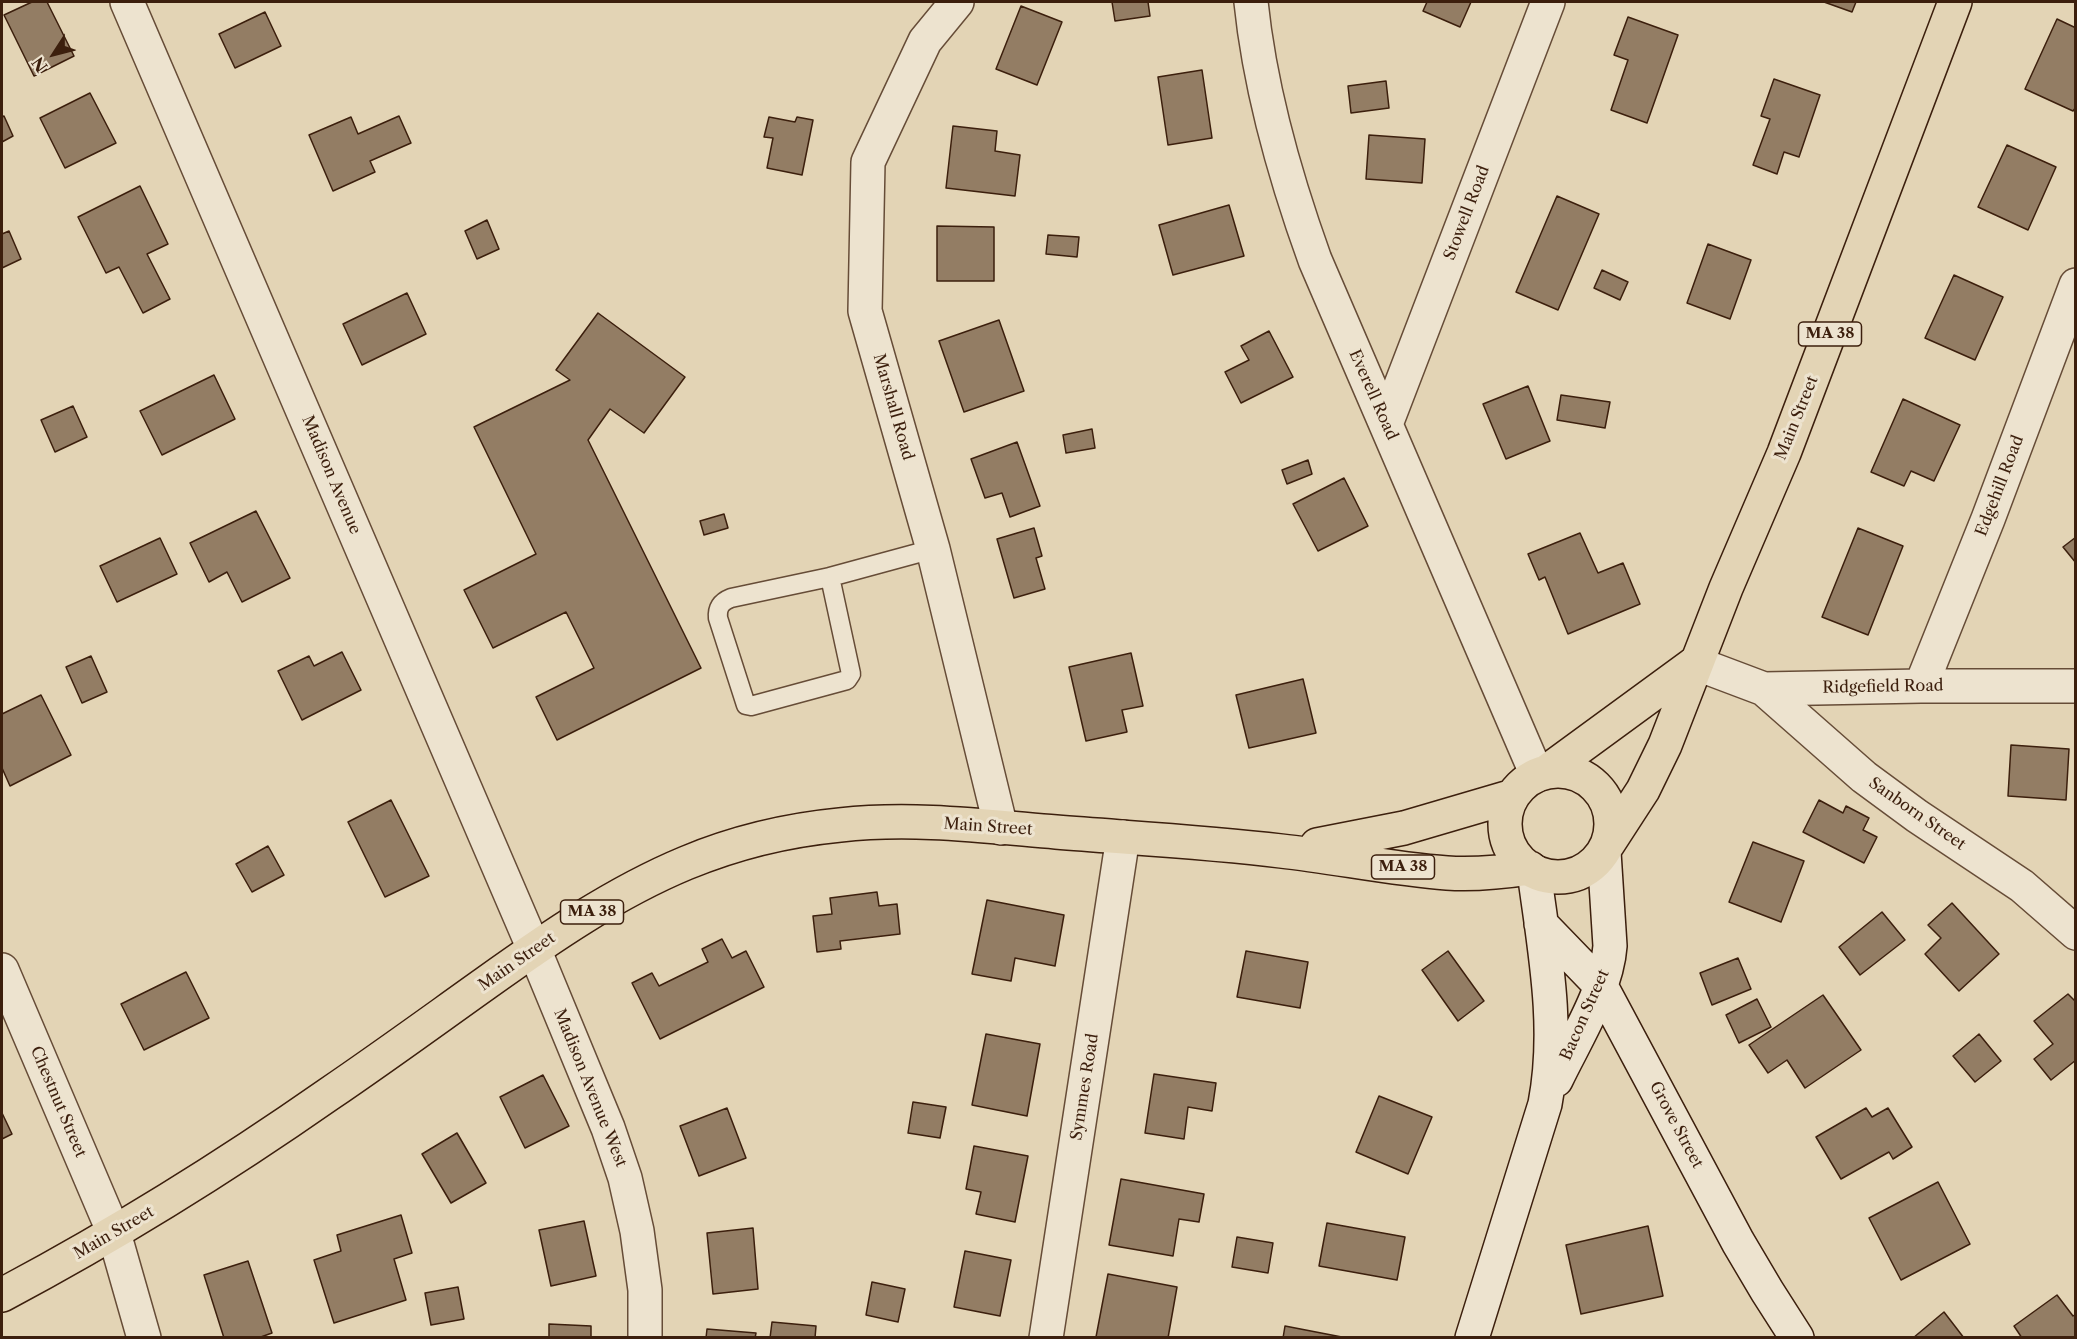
<!DOCTYPE html>
<html>
<head>
<meta charset="utf-8">
<style>
  body { margin:0 }
  #map { position:relative; width:2077px; height:1339px; overflow:hidden; background:#e3d4b5; font-family:"Libre Caslon Text",serif }
  canvas { display:block }
  .frame { position:absolute; inset:0; border:3px solid #3c1f0d; pointer-events:none }
  .north { position:absolute; left:24px; top:24px; width:60px; height:60px; -webkit-text-stroke:4px #ede3cf; paint-order:stroke; rotate:234deg; font-size:16px; font-weight:700; line-height:24px; text-align:center; color:#3c1f0d }
  .north::after { content:''; display:block; margin:auto; width:21px; height:27px; background:#3c1f0d; clip-path:polygon(50% 0,100% 100%,50% 72%,0 100%) }
</style>
</head>
<body>
<div id="map">
<canvas width="2077" height="1339"></canvas>
<div class="frame"></div>
<div class="north">N</div>
</div>
<script>
const c = document.querySelector('canvas').getContext('2d');
c.lineJoin = 'round';
function fillPath(path, color) { c.fillStyle = color; c.fill(path, 'evenodd'); }
function trace(path, color, width, dash) { c.strokeStyle = color; c.lineWidth = width; c.lineCap = dash ? 'butt' : 'round'; c.setLineDash(dash || []); c.stroke(path); }
function write(font, color, halo, rows, align = 'center') {
  c.font = font + ' "Libre Caslon Text",serif'; c.lineWidth = 6; c.setLineDash([]); c.textBaseline = 'middle'; c.strokeStyle = halo; c.fillStyle = color; for (const [text, x, y, turn = 0] of rows) {
    c.save(); c.translate(x, y); c.rotate((+turn || 0) * Math.PI / 180); c.textAlign = isNaN(turn) ? turn : align; if (halo) c.strokeText(text, 0, 0); c.fillText(text, 0, 0); c.restore();
  }
}
const building = new Path2D(`
  M32,2h15l27,54 -40,20 -30,-61z
  M1112,2h36l2,14 -35,5z
  M1427,2h44l-11,25 -37,-16z
  M1824,2h32l-4,10z
  M1021,6l41,16 -25,63 -41,-16z
  M265,12l16,34 -46,22 -16,-34z
  M1628,17l50,18 -31,88 -36,-13 17,-50 -14,-5z
  M2057,19l19,9v79l-3,4 -48,-22z
  M1202,70l10,68 -44,7 -10,-68z
  M1774,79l46,16 -21,62 -15,-5 -7,22 -24,-9 17,-46 -9,-3z
  M1386,81l3,27 -38,5 -3,-27z
  M90,93l26,50 -51,25 -25,-50z
  M4,116l9,20 -11,6v-25z
  M399,116l12,27 -41,18 5,11 -42,19 -24,-56 42,-18 7,17z
  M769,117l26,5 2,-5 16,3 -11,55 -35,-7 6,-30 -9,-1z
  M953,126l44,5 -2,20 25,4 -5,41 -69,-8z
  M1369,135l56,4 -3,44 -56,-4z
  M2007,145l49,22 -28,63 -50,-23z
  M140,186l28,58 -21,10 23,45 -27,14 -24,-46 -13,6 -28,-56z
  M1557,196l42,18 -41,96 -42,-18z
  M1229,205l15,51 -71,19 -14,-50z
  M487,220l12,29 -22,10 -12,-28z
  M937,226l57,1v54h-57z
  M9,231l12,28 -19,9v-34z
  M1048,235l31,2 -2,20 -31,-3z
  M1708,244l43,16 -21,59 -43,-16z
  M1602,270l26,12 -8,18 -26,-12z
  M1954,275l49,22 -28,63 -50,-22z
  M407,293l19,41 -64,31 -19,-41z
  M598,313l87,64 -41,56 -34,-24 -22,31 113,228 -144,72 -21,-43 58,-29 -28,-56 -73,36 -29,-58 72,-36 -62,-127 96,-47 -14,-10z
  M999,320l25,71 -60,21 -25,-71z
  M1269,331l24,46 -52,26 -16,-31 24,-12 -8,-14z
  M214,375l21,44 -73,36 -22,-44z
  M1528,386l22,55 -44,18 -23,-55z
  M1561,395l49,7 -5,26 -48,-8z
  M1903,399l57,26 -26,56 -23,-10 -7,15 -33,-14z
  M73,406l14,31 -32,15 -14,-32z
  M1092,429l3,19 -29,5 -3,-18z
  M1017,442l23,64 -30,11 -8,-24 -17,5 -14,-39z
  M1308,460l4,14 -25,10 -5,-14z
  M1344,478l24,48 -50,25 -25,-47z
  M256,511l34,67 -48,24 -15,-30 -18,10 -19,-39z
  M724,514l4,14 -24,7 -4,-14z
  M1034,528l8,28 -6,2 9,31 -31,9 -17,-59z
  M1858,528l45,18 -35,89 -46,-18z
  M1580,533l18,40 25,-10 17,41 -72,30 -23,-57 -6,3 -11,-26z
  M2076,537v26l-13,-16z
  M160,538l17,36 -60,28 -17,-36z
  M342,652l19,38 -59,30 -24,-49 31,-15 5,10z
  M1131,653l12,53 -21,4 5,22 -41,9 -17,-74z
  M91,656l16,36 -25,11 -16,-36z
  M1303,679l13,54 -67,15 -13,-53z
  M41,695l30,60 -61,31 -8,-18v-54z
  M2011,745l58,4 -3,51 -58,-4z
  M391,800l38,76 -44,21 -37,-75z
  M1819,800l24,13 3,-7 23,12 -6,12 14,7 -13,26 -61,-31z
  M1753,842l51,19 -23,61 -52,-20z
  M268,846l16,29 -32,17 -16,-28z
  M877,892l2,14 18,-2 3,30 -60,7 1,8 -24,3 -4,-36 19,-2 -2,-16z
  M987,900l77,15 -9,51 -40,-8 -4,23 -39,-7z
  M1952,903l47,51 -40,37 -34,-37 16,-16 -13,-13z
  M1882,912l23,28 -45,35 -21,-28z
  M722,939l10,19 14,-7 18,36 -104,52 -28,-56 20,-10 7,13 49,-24 -6,-13z
  M1246,951l62,11 -8,46 -63,-11z
  M1448,951l36,50 -26,20 -36,-51z
  M1738,958l13,31 -39,16 -12,-32z
  M186,972l23,46 -65,32 -23,-46z
  M2068,994l8,8v58l-25,20 -17,-21 19,-15 -19,-23z
  M1823,995l38,55 -56,38 -18,-28 -19,13 -19,-28z
  M1757,999l14,28 -32,16 -13,-28z
  M986,1034l54,10 -13,72 -55,-11z
  M1979,1034l22,27 -26,21 -22,-26z
  M1154,1074l62,9 -4,28 -24,-4 -4,32 -39,-6z
  M543,1075l26,51 -44,22 -25,-51z
  M1379,1096l53,21 -24,57 -52,-22z
  M913,1102l33,5 -6,31 -32,-5z
  M727,1108l19,50 -47,18 -19,-50z
  M1866,1108l6,9 16,-9 24,39 -19,12 -4,-7 -48,27 -25,-42z
  M2,1113l10,21 -10,5z
  M457,1133l29,50 -35,20 -29,-49z
  M974,1146l54,10 -13,66 -39,-8 5,-22 -15,-3z
  M1121,1179l83,15 -5,28 -20,-3 -6,37 -64,-11z
  M1938,1182l32,62 -69,36 -32,-62z
  M401,1215l11,38 -18,6 12,41 -72,23 -20,-63 27,-9 -4,-16z
  M584,1221l12,55 -45,10 -12,-56z
  M1327,1223l78,14 -8,43 -78,-14z
  M1648,1226l15,70 -82,18 -15,-69z
  M753,1228l5,61 -45,5 -6,-61z
  M1237,1237l36,6 -5,30 -36,-6z
  M965,1251l46,9 -11,56 -46,-9z
  M248,1261l24,72 -14,5h-34l-20,-63z
  M1108,1274l69,13 -9,51 -72,-1z
  M872,1282l33,7 -7,33 -32,-7z
  M458,1287l6,32 -33,6 -6,-32z
  M2057,1295l16,21 3,-2v24h-54l-8,-12z
  M1944,1312l20,26h-51z
  M772,1322l44,4 -1,12h-45z
  M549,1324l42,2v12h-42z
  M1285,1326l62,12h-64z
  M707,1329l49,4 -1,5h-49z`);
const lane = new Path2D(`
  M830,577l21,97 -4,6 -96,26 -5,-1 -28,-87c-1,-11 3,-16 13,-20z
  M830,577l103,-28`);
const street = new Path2D(`
  M127,2l407,947 74,179 17,50 12,53 8,59v48
  M957,2l-32,39 -57,121 -3,149 68,238 68,279
  M1251,2c9,88 34,175 64,258l222,515
  M1386,424l162,-422
  M1695,663l69,26 157,-3h155
  M1921,686l67,-167 88,-234
  M1764,689l100,88 53,39 105,70 54,47
  M2,970l112,263 30,105
  M1046,1338l77,-501`);
const secondary = new Path2D(`
  M1541,924l60,62 137,256 29,49 30,47
  M1556,1080c19,-40 51,-90 54,-134l-6,-94
  M1472,1338l73,-234c15,-78 -1,-156 -11,-233`);
const primary = new Path2D(`
  M1505 824a53 53 0 1 1 106 0a53 53 0 1 1-106 0Z
  M1546,772l149,-109
  M1608,844l35,-54 22,-45 61,-157 58,-135 171,-451
  M1317,845l87,-17 109,-32
  M2,1295c113,-60 221,-127 327,-201 53,-36 105,-74 157,-111 63,-45 128,-90 200,-120 48,-20 102,-33 154,-38 72,-8 144,1 216,7 75,6 151,10 225,19 55,6 110,18 166,22 27,2 56,-1 83,-5`);
const shields = [
  [1830,334,63],
  [1403,867,63],
  [592,912,63]
];
const shieldNames = [
  ["MA 38",1830,334],
  ["MA 38",1403,867],
  ["MA 38",592,912]
];
const streetNames = [
  ["Stowell Road",1467,213,-69],
  ["Everell Road",1373,395,66],
  ["Marshall Road",893,407,74],
  ["Main Street",1797,418,-68],
  ["Madison Avenue",331,475,67],
  ["Edgehill Road",2000,486,-69],
  ["Ridgefield Road",1883,687,-1],
  ["Sanborn Street",1917,814,35],
  ["Main Street",988,827,4],
  ["Main Street",517,962,-35],
  ["Bacon Street",1585,1015,-66],
  ["Symmes Road",1085,1087,-81],
  ["Madison Avenue West",590,1088,68],
  ["Chestnut Street",58,1102,67],
  ["Grove Street",1676,1125,62],
  ["Main Street",114,1233,-30]
];
fillPath(building, '#937d64');
trace(building, '#3c1f0d', 1.5);
trace(lane, '#664c37', 21);
trace(street, '#664c37', 36);
trace(secondary, '#3c1f0d', 36);
trace(primary, '#3c1f0d', 36);
trace(lane, '#ede3cf', 18);
trace(street, '#ede3cf', 33);
trace(secondary, '#ede3cf', 33);
trace(primary, '#e3d4b5', 33);
for (const [x, y, w] of shields) { const box = new Path2D(); box.roundRect(x - w / 2, y - 12, w, 24, 4.5); c.fillStyle = '#ede3cf'; c.fill(box); trace(box, '#3c1f0d', 1.5); }
write('bold 15px', '#3c1f0d', null, shieldNames);
write('16px', '#3c1f0d', '#ede3cf', streetNames);
</script>
</body>
</html>
